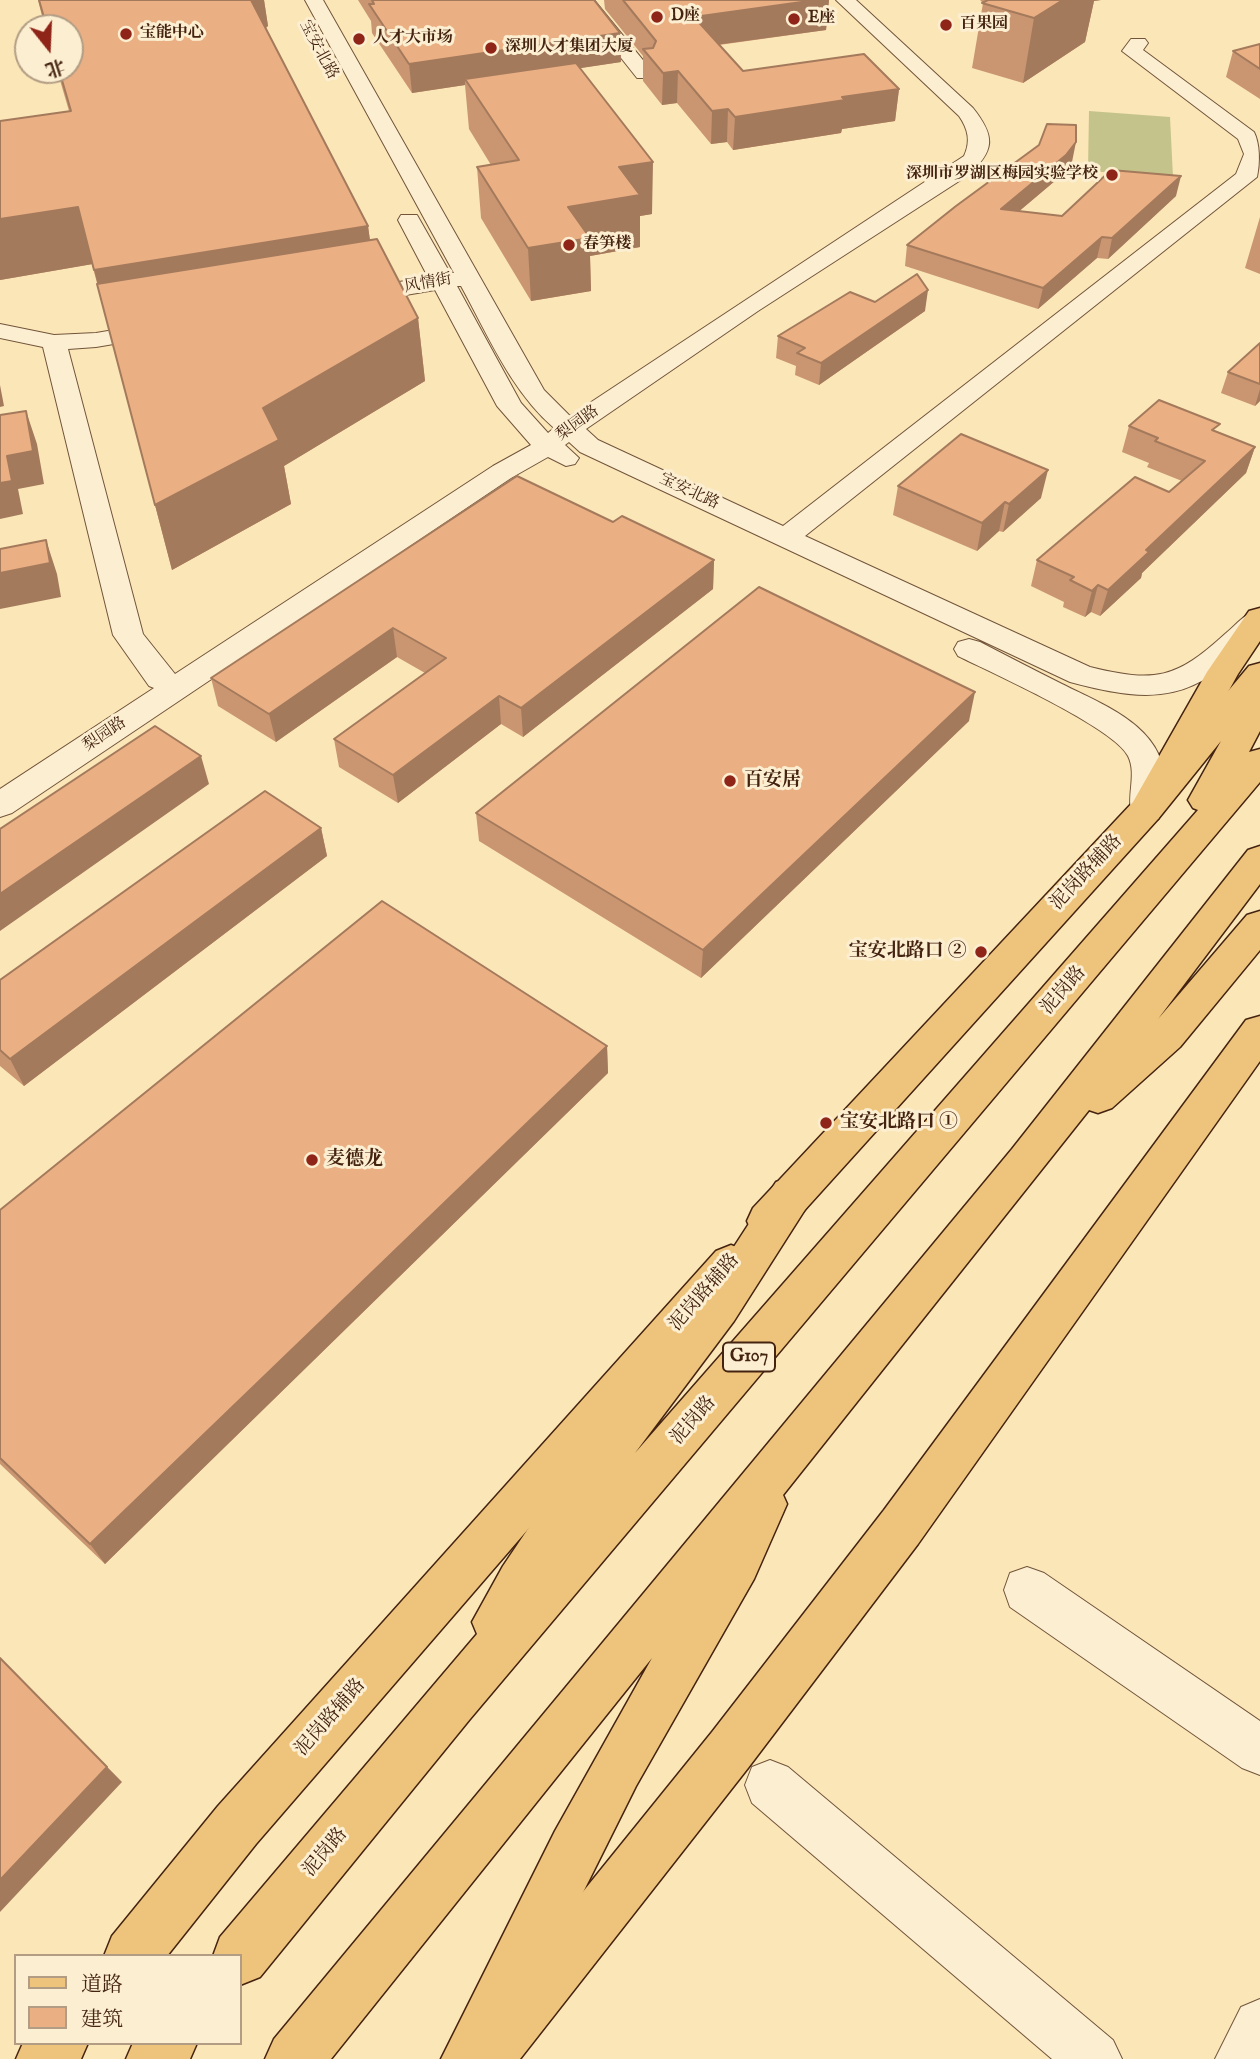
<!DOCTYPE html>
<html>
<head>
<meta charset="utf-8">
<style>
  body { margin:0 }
  #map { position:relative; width:1260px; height:2059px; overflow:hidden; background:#fbe6b8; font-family:"IM FELL English","Noto Serif SC",serif }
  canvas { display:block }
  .legend { position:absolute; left:14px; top:1954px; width:228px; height:91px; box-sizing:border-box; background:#fcefd1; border:2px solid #b29d84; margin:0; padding:9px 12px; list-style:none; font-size:21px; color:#442311 }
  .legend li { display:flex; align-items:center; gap:14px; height:35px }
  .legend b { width:35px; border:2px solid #b29d84 }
  .north { position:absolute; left:14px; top:14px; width:70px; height:70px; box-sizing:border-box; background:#fcefd1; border:2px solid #b29d84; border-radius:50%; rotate:162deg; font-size:19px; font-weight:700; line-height:28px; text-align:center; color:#442311 }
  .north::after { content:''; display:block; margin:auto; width:24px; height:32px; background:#8f2418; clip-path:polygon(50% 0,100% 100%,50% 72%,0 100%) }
</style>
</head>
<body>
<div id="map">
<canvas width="1260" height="2059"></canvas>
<ul class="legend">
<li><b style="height:9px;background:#eec37c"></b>道路</li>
<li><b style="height:19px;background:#ebaf84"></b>建筑</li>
</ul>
<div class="north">北</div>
</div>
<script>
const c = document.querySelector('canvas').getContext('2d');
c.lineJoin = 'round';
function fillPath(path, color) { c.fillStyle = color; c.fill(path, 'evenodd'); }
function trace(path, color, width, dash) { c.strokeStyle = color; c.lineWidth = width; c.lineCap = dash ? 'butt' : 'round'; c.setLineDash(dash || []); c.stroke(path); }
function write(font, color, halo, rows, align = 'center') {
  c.font = font + ' "IM FELL English","Noto Serif SC",serif'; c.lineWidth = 6; c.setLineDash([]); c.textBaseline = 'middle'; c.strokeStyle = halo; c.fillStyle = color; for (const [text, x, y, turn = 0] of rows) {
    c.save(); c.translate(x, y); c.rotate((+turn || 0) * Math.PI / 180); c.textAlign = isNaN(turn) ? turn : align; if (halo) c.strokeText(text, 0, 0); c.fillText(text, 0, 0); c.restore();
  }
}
const green = new Path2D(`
  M1089,111l81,6 3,60 -85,-6z`);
const minor = new Path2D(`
  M305,0h18l221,390 26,26 394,-260c7,-15 4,-27 -5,-40l-123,-116h20l117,108c23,29 22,43 -6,68l-209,135 -172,118 12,11 185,86 453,-352 8,-20 -6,-15 -116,-88 9,-12h14l3,4 -5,7 111,82c6,12 6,31 3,45l-452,359 285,131c65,16 86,12 135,-33 12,-10 20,-21 35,-25v26c-67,65 -100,71 -190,47l-490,-230 -11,-10 -4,3 14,13 -4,6 -9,2 -18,-9 -37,21 -499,335 -12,4v-28l154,-101 -5,-2 -36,-51 -70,-288 -43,-9v-14l54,11 42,-2 65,-11 9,2 3,5 -3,5 -9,2 -65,11 -28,2 75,285 32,40 318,-208 38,-21 -34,-39 -62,-116 -82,14 -8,-2 -4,-5 4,-5 8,-2 75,-13 -30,-57 3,-5h16l33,58h4zM457,286h4c27,49 50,105 93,142l-6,5 -27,-30z
  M575,0h19l57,70 3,4 -3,4h-14z
  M969,639l11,3c27,14 54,28 82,42 44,22 105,44 103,103 -1,12 -2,21 -7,31l-12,4 -12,-4c-10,-18 4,-42 -6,-62 -15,-29 -136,-83 -170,-100l-4,-7 4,-7z
  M1027,1567l17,6 216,148v54l-18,-7 -232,-161 -6,-17 6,-17z
  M770,1760l18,7 325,273 9,19h-70l-300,-256 -7,-18 7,-18z
  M1260,1999v60h-45l26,-52z`);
const major = new Path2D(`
  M1260,608v33l-22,33 -80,145 -375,415 -15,5 -15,-5 -6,-13 6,-13 380,-406 74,-130 42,-61z
  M1260,1016v45l-342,483 -170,224 -228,291h-65l9,-20 248,-307 172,-222 362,-490z
  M731,1245l15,6 6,13 -6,13 -490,567 -89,112h-63l8,-20 106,-130 498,-555z
  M23,2043h65l-7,16h-65z`);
const highway = new Path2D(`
  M1260,663v68l-11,21 11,-3v33l-790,937 -210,258 -20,8v-29h-27l7,-19 257,-303 -5,-12 31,-56 78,-116 123,-157 72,-111 15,-5 15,5 6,13 -6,13 -72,113 -99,132 563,-643 -5,-2 -5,-8 33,-59 -63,78 -12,3 -12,-3 -5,-9 120,-144z
  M1260,846v38l-102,135 89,-104 13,-4v39l-80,97 -68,61 -14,5 -9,-3 -306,385 4,9 -33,75 -118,207 -136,273h-59l114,-228 97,-173 -321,401h-66l9,-20 738,-890 236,-299z
  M133,2043h64l-7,16h-64z`);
const wall = new Path2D(`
  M38,0h226l4,26 -2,2 102,198 2,15 48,77 7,63 -141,85 7,38 -119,66 -80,-306 -92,16v-159l69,-10 -12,-41h13v-42h-25z
  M358,0h236l26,33 1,29 -41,6 72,146 -12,2v31l-50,9 1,35 -60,10 -50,-83 -4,-51 14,-2 -22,-36 -4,-44 -53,8 -40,-60 -1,-12z
  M604,0h225l-3,30 -107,15 24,26 156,18 -4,32 -53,8 -1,4 -108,17 -6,-8 -16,2 -34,-41 -15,2 -19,-24v-25l-38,-47z
  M980,0h121l-7,1 -9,41 -62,41 -51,-15 11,-65z
  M1260,44v55l-34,-22 7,-26z
  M1072,162l-10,13 -43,36 43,5 114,-20 -68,63 -11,-1 -59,51 -133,-43 2,-21z
  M1260,217v57l-15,-6z
  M875,302l50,9 -106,74 -24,-10 1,-9 -20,-8 2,-22z
  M1260,343v58l-5,5 -34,-13 7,-21z
  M1129,426l88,6 38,15 -9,26 -104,100 -1,5 -41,38 -9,-4 -6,5 -22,-10 1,-5 -33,-16 6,-26 132,-68 13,-11 -35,-14 2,-4 -27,-11z
  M898,486l143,12 -38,34 -4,-1 -22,20 -84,-36z
  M613,522l101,38 -1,29 -190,148 -22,-13 -103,79 -59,-36 -5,-28 91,-66 -28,-16 -121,85 -58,-36 -7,-28z
  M969,721l-268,257 -222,-137 -3,-28z
  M321,828l6,28 -303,230 -24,-20v-86z
  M607,1046l1,27 -503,491 -105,-100v-254z`);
const shadedWall = new Path2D(`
  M246,0h18l4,26 -16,10z
  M816,0h13l-3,30 -133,18 1,-31z
  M998,0h103l-7,1 -9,41 -62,41 11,-65z
  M620,33l1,29 -152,23 -4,-6v6l-53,8 -3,-29z
  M678,71l-1,32 -15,2 1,-32z
  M899,89l-4,32 -53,8 -1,4 -108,17 2,-33 107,-20z
  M728,109l-1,33 -16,2 1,-33z
  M1076,142l-4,20 -10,13 -65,55 4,-21z
  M653,162l-1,52 -12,2v31l-50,9 1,35 -60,10 -3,-53 40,-41 51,-40z
  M1181,176l-5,20 -68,63 4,-21z
  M78,207l15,57 -93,16v-61z
  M368,226l8,57 -267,45 -15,-58z
  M1102,237l-5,21 -59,51 5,-21z
  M928,290l-3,21 -106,74 2,-22z
  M418,318l7,63 -141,85 7,38 -119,66 -17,-65 108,-97z
  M0,385l4,21 -4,1z
  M1260,389v12l-5,5z
  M26,411l11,33 7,40 -26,5 5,25 -23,5v-36l7,-27z
  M1255,447l-9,26 -104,100 -1,5 -41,38 8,-26 38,-40z
  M1048,470l-7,28 -38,34 6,-28z
  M1005,502l-6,29 -22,20 5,-28z
  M46,540l11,34 4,23 -61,12v-36z
  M714,560l-1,29 -190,148 -2,-29z
  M1098,585l-7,27 -6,5 7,-26z
  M393,628l4,29 -121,85 -7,-28z
  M975,692l-6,29 -268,257 2,-28z
  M499,696l2,28 -103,79 -5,-28z
  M201,756l8,28 -209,147v-37z
  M321,828l6,28 -303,230 -14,-27z
  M607,1046l1,27 -503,491 -15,-20z
  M0,1658l122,124 -122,130z`);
const building = new Path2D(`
  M39,0h212l117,226 -274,44 -16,-63 -78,12v-98l71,-10 -12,-41h11v-42h-23z
  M372,0h222l26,33 -211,31 -40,-60h5z
  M623,0h193l-122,17 49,54 121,-17 35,35 -57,8 3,3 -110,17 -7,-8 -16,2 -34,-40 -15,2 -20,-24 10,-1 3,-7z
  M988,0h75l-29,18 -52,-15z
  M1260,44v25l-27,-18z
  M576,63l77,99 -34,5 21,28 -72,12 22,31 -62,10 -51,-81 42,-7 -54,-81z
  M1047,124l29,1v17l-10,13 -65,54 61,7 49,-46 70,6 -69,62 -10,-1 -59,51 -136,-43 49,-39 83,-61z
  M377,239l41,79 -155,90 16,32 -124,65 -58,-221z
  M917,274l11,16 -107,73 -24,-10 8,-5 -27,-12 72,-44 25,10z
  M1260,343v41l-32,-12z
  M1159,400l61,24 -8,6 43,17 -109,103 3,2 -41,38 -10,-5 -6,6 -22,-11 4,-3 -37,-17 98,-83 34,15 36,-31 -50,-20 3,-3 -29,-12z
  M26,411l7,40 -26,5 5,25 -12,2v-68z
  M961,434l87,36 -39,34 -4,-2 -23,21 -84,-37z
  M517,476l96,46 9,-6 92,44 -193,148 -22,-12 -106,79 -59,-36 112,-81 -53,-30 -124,86 -58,-36z
  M46,540l4,23 -50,10v-24z
  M759,587l216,105 -272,258 -227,-137z
  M155,726l46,30 -201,138v-65z
  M265,791l56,37 -311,231 -10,-9v-70z
  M382,901l225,145 -517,498 -90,-86v-248z
  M0,1658l107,109 -107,113z`);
const markers = [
  [657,17,7,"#8f2418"],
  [794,19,7,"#8f2418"],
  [946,25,7,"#8f2418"],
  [126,34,7,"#8f2418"],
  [359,39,7,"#8f2418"],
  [491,48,7,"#8f2418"],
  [1112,175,7,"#8f2418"],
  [569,245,7,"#8f2418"],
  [730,781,7,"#8f2418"],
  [981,952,7,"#8f2418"],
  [826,1123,7,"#8f2418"],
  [312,1160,7,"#8f2418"]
];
const farPoinames = [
  ["D座",671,17],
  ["E座",808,19],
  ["百果园",960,25],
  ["宝能中心",140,34],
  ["人才大市场",373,39],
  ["深圳人才集团大厦",505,48],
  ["深圳市罗湖区梅园实验学校",1098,175,"right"],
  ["春笋楼",583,245]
];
const farStreetnames = [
  ["宝安北路",318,50,62],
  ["风情街",428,284,-10],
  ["梨园路",578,424,-36],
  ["宝安北路",689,492,25],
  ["梨园路",105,735,-34]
];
const shields = [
  [749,1357,52]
];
const shieldNames = [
  ["G107",749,1357]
];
const poiNames = [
  ["百安居",744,781],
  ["宝安北路口 ②",967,952,"right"],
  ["宝安北路口 ①",840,1123],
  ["麦德龙",326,1160]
];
const streetNames = [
  ["泥岗路辅路",1087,873,-47],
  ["泥岗路",1064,991,-49],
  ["泥岗路辅路",705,1293,-49],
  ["泥岗路",694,1421,-49],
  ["泥岗路辅路",331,1718,-49],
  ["泥岗路",326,1853,-50]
];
fillPath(green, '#c4c38b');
trace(minor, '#72543b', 2);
trace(major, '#442311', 3);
trace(highway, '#442311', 3);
fillPath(minor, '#fcefd1');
fillPath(major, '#eec37c');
fillPath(highway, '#eec37c');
fillPath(wall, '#ca9672');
fillPath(shadedWall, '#a47a5c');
fillPath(building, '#ebaf84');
trace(building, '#a47a5c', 2);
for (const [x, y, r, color] of markers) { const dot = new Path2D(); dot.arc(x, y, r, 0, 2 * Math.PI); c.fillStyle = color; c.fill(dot); trace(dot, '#fcefd1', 2.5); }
write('bold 16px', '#442311', '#fcefd1', farPoinames, 'left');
write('16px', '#442311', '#fcefd1', farStreetnames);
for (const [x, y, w] of shields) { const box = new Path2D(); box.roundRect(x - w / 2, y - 14.5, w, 29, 5); c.fillStyle = '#fcefd1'; c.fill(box); trace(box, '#442311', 2); }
write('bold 18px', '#442311', null, shieldNames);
write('bold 19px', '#442311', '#fcefd1', poiNames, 'left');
write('19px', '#442311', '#fcefd1', streetNames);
</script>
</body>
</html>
